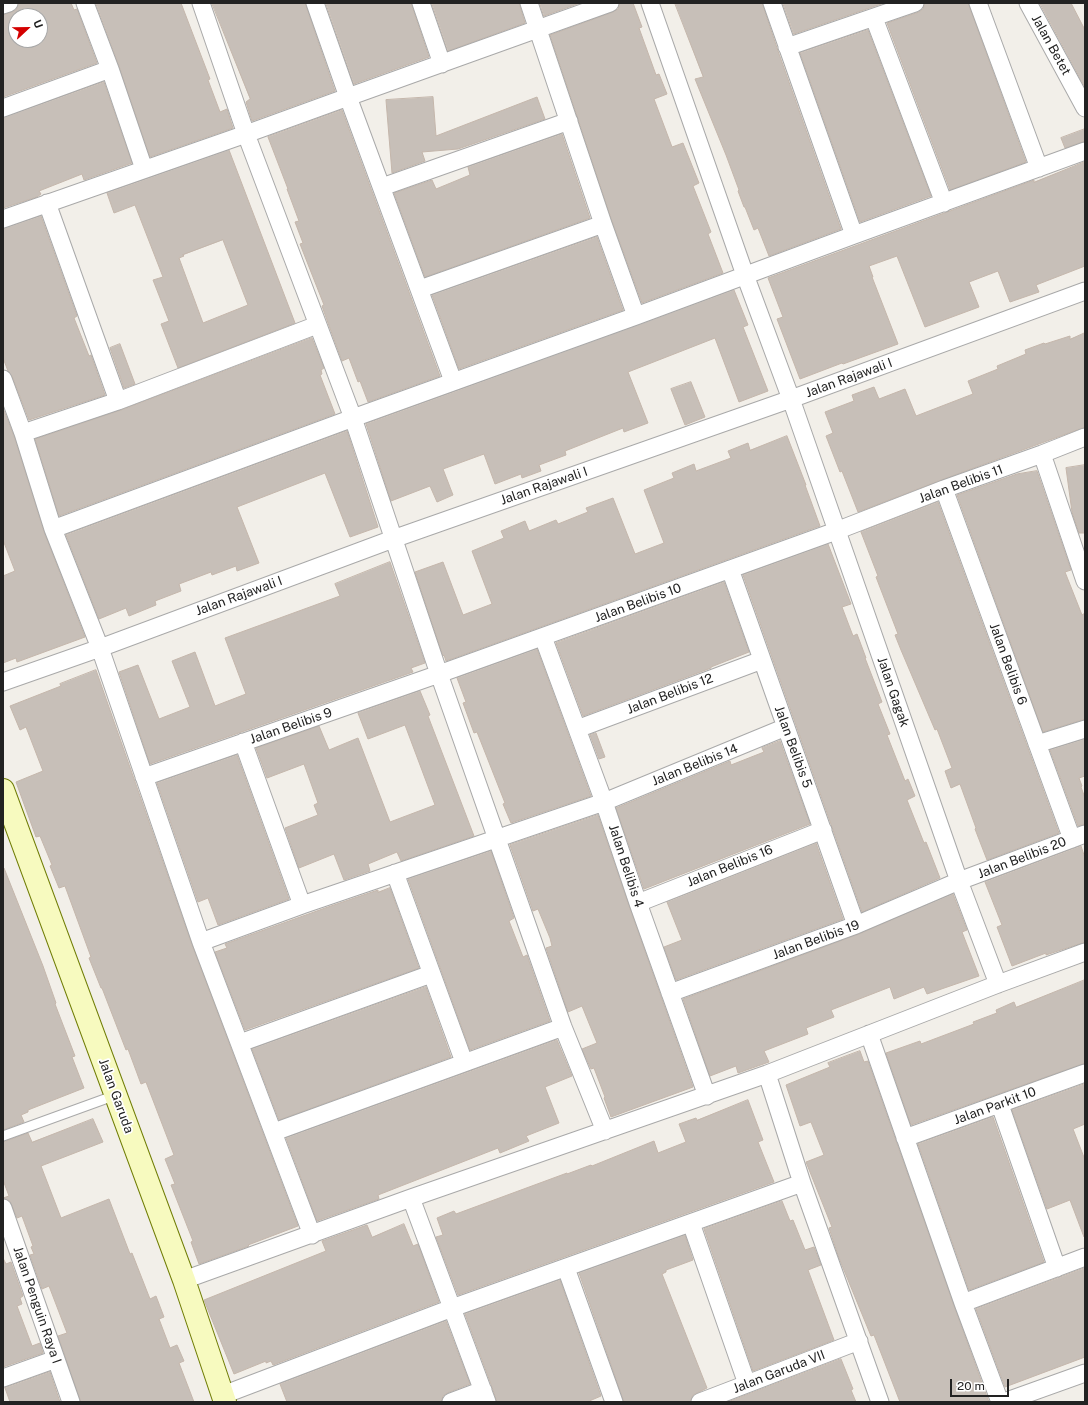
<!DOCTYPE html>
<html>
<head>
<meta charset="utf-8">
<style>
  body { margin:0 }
  #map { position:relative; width:1088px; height:1405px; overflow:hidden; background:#f2efe9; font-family:"Public Sans",sans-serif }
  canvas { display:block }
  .frame { position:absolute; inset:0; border:4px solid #222; pointer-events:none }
  .north { position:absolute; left:8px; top:8px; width:40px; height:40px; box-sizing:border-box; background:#fff; border:1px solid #a7a7a7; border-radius:50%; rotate:68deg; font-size:11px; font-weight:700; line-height:16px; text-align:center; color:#222 }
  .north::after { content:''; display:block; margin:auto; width:14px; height:18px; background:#d40000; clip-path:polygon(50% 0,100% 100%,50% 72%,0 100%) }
  .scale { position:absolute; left:950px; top:1379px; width:59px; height:18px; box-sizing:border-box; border:2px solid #222; border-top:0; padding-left:5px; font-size:12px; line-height:14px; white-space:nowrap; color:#222; -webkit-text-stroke:3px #fff; paint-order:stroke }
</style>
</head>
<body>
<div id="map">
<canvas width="1088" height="1405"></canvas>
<div class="frame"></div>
<div class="north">U</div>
<div class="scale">20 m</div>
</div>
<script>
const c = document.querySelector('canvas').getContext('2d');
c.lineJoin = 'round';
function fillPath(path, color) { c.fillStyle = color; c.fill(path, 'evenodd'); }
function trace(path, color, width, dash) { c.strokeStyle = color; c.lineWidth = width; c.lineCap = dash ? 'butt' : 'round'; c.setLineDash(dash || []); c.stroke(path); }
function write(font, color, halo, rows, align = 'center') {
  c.font = font + ' "Public Sans",sans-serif'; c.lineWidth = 3.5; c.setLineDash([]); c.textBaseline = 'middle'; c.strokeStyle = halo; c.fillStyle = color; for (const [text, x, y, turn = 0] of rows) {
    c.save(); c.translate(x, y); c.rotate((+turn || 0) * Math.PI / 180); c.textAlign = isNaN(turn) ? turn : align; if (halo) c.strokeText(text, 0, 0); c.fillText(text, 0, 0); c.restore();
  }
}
const building = new Path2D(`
  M19,3h52l3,7 3,-1 20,54 -94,34v-82l9,-3 4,-2zM16,16h24v24h-24z
  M96,3h85l29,76 -2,1 12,32 7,-3 6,19 -83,29 -31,-91z
  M212,3h93l30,88 -83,30 -6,-19 4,-3z
  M326,3h85l18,54 -75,27z
  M432,3h87l6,20 -77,28z
  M540,3h40l-36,13z
  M620,3h13l9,24 -3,1 17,47 3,-1 8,20 -13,5 18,48 11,-4 16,40 -6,3 18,46 -3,2 15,39 -81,30 -30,-82 -62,-186 63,-23 5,-3z
  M675,3h87l16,48 63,178 -72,27 -11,-28 -4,2 -9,-23h-1l-6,-16 1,-1 -13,-35 -31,-76 8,-2z
  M783,3h101l-90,31z
  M925,3h43l58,159 -76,28 -63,-167 32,-11 4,-3z
  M1040,3h31l14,27v57z
  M868,30l63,166 -71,26 -60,-169z
  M104,82l28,81 -48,17 -2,-6 -43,17 2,3 -4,3 -34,11v-90z
  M433,97l3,39 101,-39 8,22 -87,30 -36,3 3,9 -33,12 -6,-73z
  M342,110l98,266 -72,26 -8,-21 -2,1 -9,-24 -7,3 -14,-38 -6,-17 2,-1 -24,-61 3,-1 -8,-21 4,-1 -12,-32h1l-20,-52z
  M1085,129v12l-20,7 -4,-10z
  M562,134l28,84 -165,59 -31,-84 38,-13 4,9 34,-14 -2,-8z
  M229,150l66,173 -117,45 -17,-44 8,-3 -16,-41 10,-3 -28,-72 -21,8 -7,-20zM223,240l25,65 -45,18 -24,-65 5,-2 -1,-1z
  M1085,162v104l-49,19 3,7 -29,10 -12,-31 -29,11 10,25 -54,20 -28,-71 -28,10 4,11h-1l26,67 -55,20 -1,-1 -42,16 -23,-60 6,-2 -15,-39 266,-98v2z
  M41,216l36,100 -3,2 15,38 2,-1 14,40 -76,25 -17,-44 -4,-5 -5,-13v-129z
  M597,237l26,73 -164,59 -27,-74z
  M734,290l14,35 -5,2 25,64 -29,11 -24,-64 -87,34 20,51 -24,9 -1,-4 -58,23 1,4 -27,10 2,6 -19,7 -1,-4 -26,10 -11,-30 -41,15 10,26 -16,7 -7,-16 -39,15 -25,-77z
  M1085,333v94l-144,53 -83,32 -16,-41 -2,1 -14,-36 7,-3 -8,-21 29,-11 -2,-6 22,-8 5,12 26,-10 11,27 57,-22 -5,-13 30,-12 -1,-3 29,-12 -1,-4 19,-7 1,1 25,-8v3z
  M312,338l12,30 -3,2 1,4 -2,1 15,39 -276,102 -24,-77 86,-29z
  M120,344l15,40 -11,4 -14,-40z
  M691,382l14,35 -20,8 -14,-36z
  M3,408l11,28 30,96 41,105 -68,25 -1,-4 -13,5v-87l12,-5 -12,-31z
  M347,431l31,96 -28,10 -25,-64 -88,34 22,56 -22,8 -1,-5 -24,9 -1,-3 -32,12 2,7 -26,10 1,4 -27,11 -3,-8 -27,11 -33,-84z
  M787,436l19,49h-1l15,41 -374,135 -2,-6 -1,1 -28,-84 28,-10 20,53 29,-11 -20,-53 32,-13 -3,-7 24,-10 4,10 27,-11 2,4 30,-12 -2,-4 27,-10 22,56 29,-11 -20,-53 30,-12 -2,-5 22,-9 2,7 35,-13 -3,-7 20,-8 2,7z
  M1085,465v68h-6l-7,-21 -6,-44z
  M1037,471l34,99 -6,2 17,43 3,-2v106l-42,13 -86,-237 60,-21z
  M938,502l121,331 -72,27 -12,-31 1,-1 -16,-44 -9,4 -6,-17 7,-3 -15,-39 -2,1 -34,-80 -6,-15 3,-1 -22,-57 2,-1 -17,-44z
  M828,544l23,60 -9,3 11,29 4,-2 9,24h-1l17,44 -4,2 12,30 -3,1 18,46 3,-2 7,17 -8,4 17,43 2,-1 14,36 -78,34 -119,-337z
  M390,562l35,101 -14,5 2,4 -263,92 -31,-92 19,-7 21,54 31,-12 -18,-46 23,-9 20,54 31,-12 -21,-56 115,-42 -5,-12z
  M724,582l25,70 -38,15v1l-128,48 -27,-73z
  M537,649l54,147 -80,27 -8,-19 2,-1 -28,-71 -3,1 -11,-30 3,-1 -9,-24z
  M96,670l96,275 106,281 -50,19 1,1 -50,18 -8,-22 2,-1 -22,-56 4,-1 -10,-25 9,-4 -28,-73 -5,2 -13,-35 -2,1 -24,-62h-1l-12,-30 2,-1 -26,-71 -6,2 -9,-22 2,-1 -12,-29 -4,1 -20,-55 27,-11 -17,-44 -6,3 -10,-24 51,-20 -1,-2z
  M420,691l10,24 -2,1 46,120 -73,25 -4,-9 -29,12 2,7 -26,9 -10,-26 -35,14 -14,-40 33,-13 -4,-10 4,-2 -14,-39 -37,14 -11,-30 63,-22 10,24 29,-12 32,84 45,-17 -30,-80 -37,14 -10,-26z
  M596,733l9,24 -6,2 -9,-24z
  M1085,739v37l-6,2 3,8 -1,1 4,11v26l-7,2 -28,-76z
  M780,741l30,83 -166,65 -28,-81 114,-47 1,4 33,-13 -2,-4z
  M237,755l52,144 -71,26 -10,-27 -10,4 -41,-119z
  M598,815l31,91 64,181 -82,30 -7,-19 1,-1 -11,-29 -3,1 -9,-20 15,-6 -15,-37 -14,6 -22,-64 6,-2 -2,-8 -12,-29 -5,2 -23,-66z
  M816,843l27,76 -167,61 -12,-33 18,-7 -15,-38z
  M1081,846l4,12v84l-39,13v-2l-34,13 -15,-39 5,-2 -17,-43z
  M491,851l23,67 -5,3 14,36 4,-2 23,66 -80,29 -62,-171z
  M3,868h1l39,98 13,37 -1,1 20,52 -3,1 12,31 -56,22v2l-7,3 3,7 -21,8z
  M390,888l29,80 -174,62 -30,-78 12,-4 -2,-4 103,-37 50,-17v2z
  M953,894l14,36 -5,2 17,44 -52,18 -3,-7 -30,12 -4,-12 -59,23 3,7 -28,11 2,6 -44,17 5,11 -31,11 -2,-7 -26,10 -27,-77 176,-65z
  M1085,980v83l-174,62 -25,-72 34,-12 1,3 53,-20 -1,-2 24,-9 -1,-3 18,-8 2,5z
  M426,987l25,70 -172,63 -27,-71z
  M557,1040l15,36 -27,11 14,36 -33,13 3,5 -29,12 -2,-5 -120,47 1,4 -62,22 -31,-83z
  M860,1051l4,11 4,-1 86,245 35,96h-89l-26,-67 -3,1 -32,-78 -10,-30 3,-1 -26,-65 18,-7 -13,-33 -11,4 -14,-41 44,-18 -2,-4z
  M1085,1084v40l-12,5 12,31v77h-1l-14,-37 -23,9 -35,-99z
  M748,1100l15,40 -5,2 16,40 -316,113 -22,-58 7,-2 -6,-17 17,-7 2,3 111,-41v1l24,-9 1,1 62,-25 4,12 28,-11 -7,-18 17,-6 1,2z
  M993,1117l51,145 -75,28 -51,-146z
  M93,1119l10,23 -62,24 20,52 48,-19 21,55 2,-1 18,46 6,-3 8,21 -5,2 11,29 7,-3 7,16 -5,2 15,39h-113l-23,-66 9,-3 -18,-47 -7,3 -12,-34 4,-1 -3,-7 2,-1 -11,-30 -5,2 -7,-17 -7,-3 6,-2 -6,-16v-38l25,-9 4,9z
  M782,1201l8,20 3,-1 12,30 9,-3 7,18 -13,5 26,70 -81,31 -49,-142z
  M404,1224l9,22 5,-2 21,58 -166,63 -2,-4 -5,2v-2l-32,13 -30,-74 122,-49 -4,-10 45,-16 5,12z
  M685,1235l8,25 -27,10v2l-4,2 45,114 -14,7 -3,7h-66l-45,-129z
  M3,1258l3,6 5,-2 12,34 -3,2 2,6 -5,2 15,40 8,-3 3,10 -40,14z
  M1085,1268v89l-80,30 -29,-78z
  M560,1280l41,116 -14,6h-90l-5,-15 -27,-73z
  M446,1321l24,63 -23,9 -4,3 -2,6h-154l-7,-18z
  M841,1359l12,30 -2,1 5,12h-128z
  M50,1372l10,30h-50l-5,-14z`);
const lane = new Path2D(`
  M3,1136l113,-41`);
const street = new Path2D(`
  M85,3l25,66 34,100
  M201,3l45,131 107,284 86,256 124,353 42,104
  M315,3l33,94 105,284
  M421,3l21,61
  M529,3l74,221 33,92
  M650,3l95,272 46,124 168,482 39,103
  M772,3l82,232
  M978,3l61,165
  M1028,3l57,105
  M3,5l6,-2
  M874,18l70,185
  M787,47l128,-44
  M3,108l107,-39
  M382,187l187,-66
  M47,203l71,198
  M3,219l243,-85 102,-37 262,-94
  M420,289l183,-65
  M3,379l20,54 30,96 47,119 101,294 111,293
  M23,433l95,-32 199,-76
  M1042,454l43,127
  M944,489l128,350
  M53,529l300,-111 283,-102 218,-81 231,-84
  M730,569l126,356
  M543,637l61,165 34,101 69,193
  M3,682l97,-34 293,-109 398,-140 294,-108
  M577,729l185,-69
  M243,742l59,163
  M1037,744l48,-15
  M144,777l295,-103 397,-143 108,-42 98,-35 43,-17
  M395,873l69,189
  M638,903l185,-73
  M201,942l101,-37 302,-103 182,-75
  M670,993l186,-68 103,-44 126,-47
  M869,1034l94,269 37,99
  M240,1043l191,-69
  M767,1074l35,109 78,219
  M1000,1105l57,163
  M274,1132l289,-105
  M905,1138l180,-65
  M411,1198l76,204
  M3,1208l68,194
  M691,1223l56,161
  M566,1268l48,134
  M184,1280l227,-82 356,-124 231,-90 87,-32
  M963,1303l122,-46
  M3,1378l53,-19
  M223,1395l229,-87 350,-125
  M451,1402l32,-12
  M700,1402l159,-61
  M1004,1402l81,-29`);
const secondary = new Path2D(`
  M3,790l181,490 41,122`);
const streetNames = [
  ["Jalan Betet",1051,45,61],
  ["Jalan Rajawali I",849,378,-20],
  ["Jalan Belibis 11",961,484,-20],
  ["Jalan Rajawali I",544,486,-19],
  ["Jalan Rajawali I",239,596,-20],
  ["Jalan Belibis 10",638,603,-20],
  ["Jalan Belibis 6",1008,664,70],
  ["Jalan Gagak",893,692,71],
  ["Jalan Belibis 12",670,694,-21],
  ["Jalan Belibis 9",291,726,-19],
  ["Jalan Belibis 5",793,747,70],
  ["Jalan Belibis 14",695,765,-22],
  ["Jalan Belibis 20",1022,858,-21],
  ["Jalan Belibis 4",626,866,72],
  ["Jalan Belibis 16",730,866,-22],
  ["Jalan Belibis 19",816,940,-20],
  ["Jalan Garuda",116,1096,70],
  ["Jalan Parkit 10",995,1106,-20],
  ["Jalan Penguin Raya I",37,1305,71],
  ["Jalan Garuda VII",779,1372,-21]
];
fillPath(building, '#c7bfb8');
trace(building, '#c4b6ab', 1);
trace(lane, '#a9a9a9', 11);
trace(street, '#a9a9a9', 19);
trace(secondary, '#707d05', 24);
trace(lane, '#fff', 9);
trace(street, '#fff', 17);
trace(secondary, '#f7fabf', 22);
write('13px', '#222', '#fff', streetNames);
</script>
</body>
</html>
